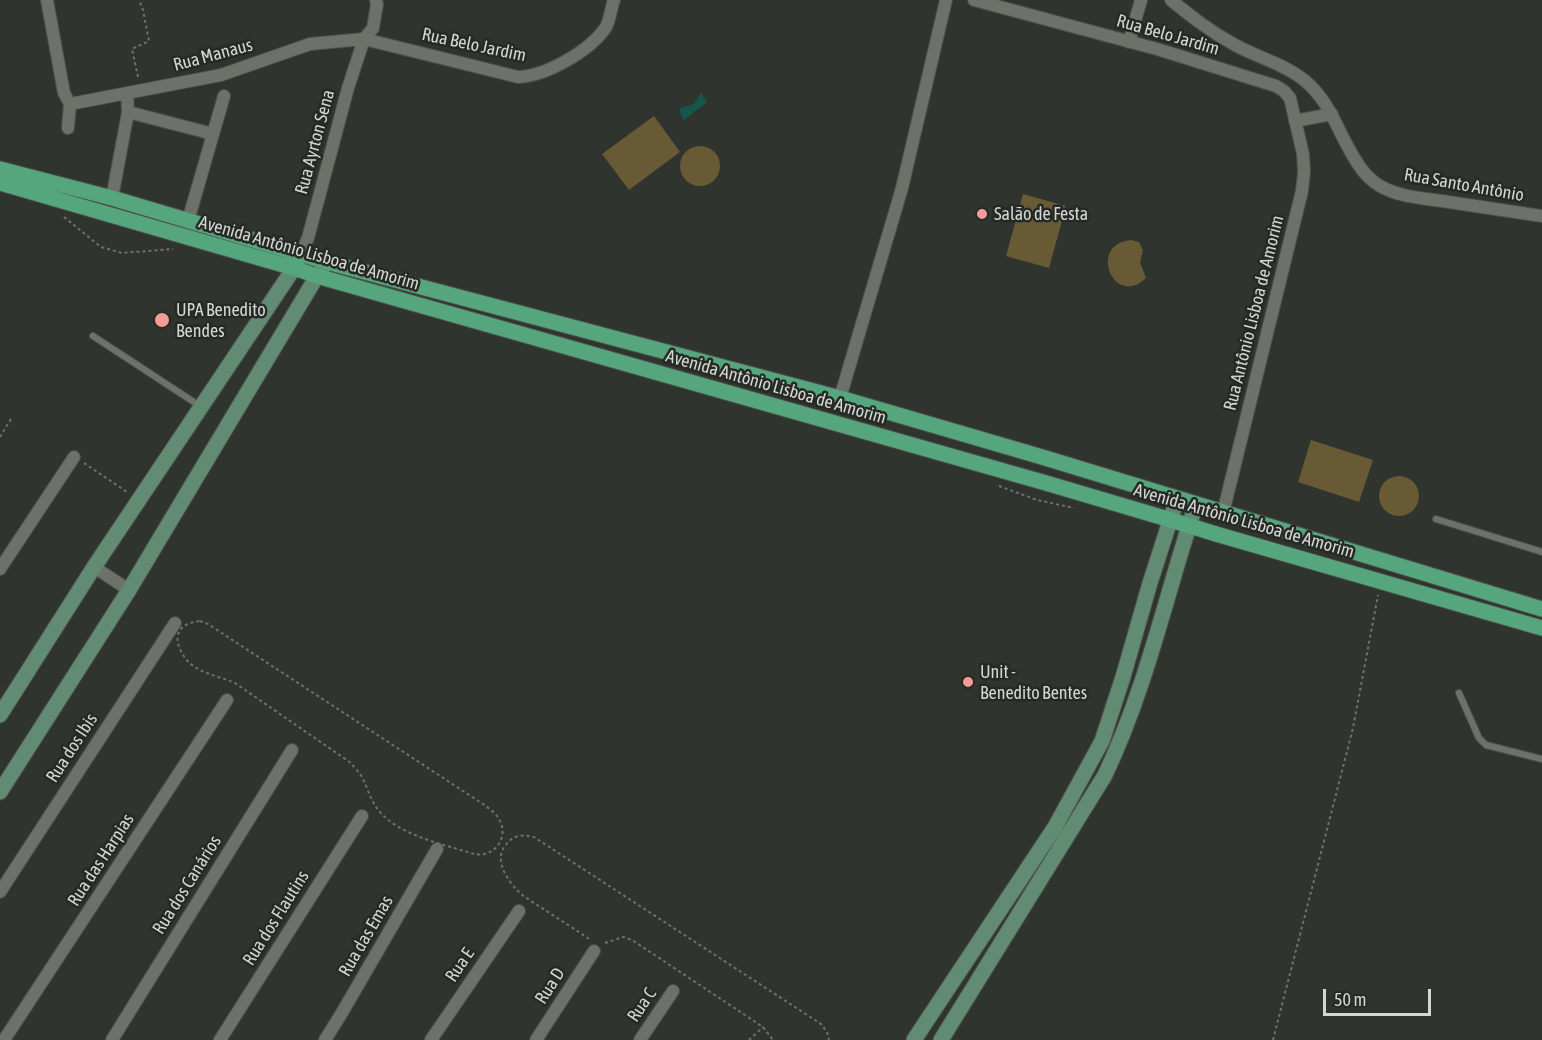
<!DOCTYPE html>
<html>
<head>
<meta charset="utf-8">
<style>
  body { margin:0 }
  #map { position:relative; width:1542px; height:1040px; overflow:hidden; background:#30342e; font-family:"Asap Condensed",sans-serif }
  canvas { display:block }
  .scale { position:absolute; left:1323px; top:989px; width:108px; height:27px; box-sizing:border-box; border:3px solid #d3d6d2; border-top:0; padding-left:8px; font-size:18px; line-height:21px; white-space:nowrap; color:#d3d6d2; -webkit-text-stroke:4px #262a24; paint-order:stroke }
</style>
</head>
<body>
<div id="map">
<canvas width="1542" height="1040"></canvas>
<div class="scale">50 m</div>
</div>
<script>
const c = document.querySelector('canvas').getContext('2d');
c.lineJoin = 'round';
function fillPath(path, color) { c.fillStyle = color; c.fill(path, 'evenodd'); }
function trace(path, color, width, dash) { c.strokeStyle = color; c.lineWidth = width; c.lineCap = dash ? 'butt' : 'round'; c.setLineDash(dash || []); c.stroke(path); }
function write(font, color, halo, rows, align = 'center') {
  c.font = font + ' "Asap Condensed",sans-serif'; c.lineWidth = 5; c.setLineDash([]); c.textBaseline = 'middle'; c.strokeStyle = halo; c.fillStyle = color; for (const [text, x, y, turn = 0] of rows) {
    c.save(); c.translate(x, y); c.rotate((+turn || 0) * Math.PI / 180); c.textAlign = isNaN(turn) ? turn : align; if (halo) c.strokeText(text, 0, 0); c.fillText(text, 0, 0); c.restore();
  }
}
const green = new Path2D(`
  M654,116l26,36 -51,38 -27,-36z
  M680 166a20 20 0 1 1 40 0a20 20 0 1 1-40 0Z
  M1023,194l43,12 -17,62 -43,-12z
  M1131,240l8,2 4,8 -3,12 6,16c-32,31 -59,-34 -15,-38z
  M1311,440l62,20 -14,42 -61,-20z
  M1379 496a20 20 0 1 1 40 0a20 20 0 1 1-40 0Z`);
const water = new Path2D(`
  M701,93l6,9 -23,18 -5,-9 2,-3 13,-4z`);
const path = new Path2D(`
  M138,77l-6,-28 17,-8 -6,-31 -4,-10
  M64,217l37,30 21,6 51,-4
  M0,437l11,-18
  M84,463l43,29
  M999,486l38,14 37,8
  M200,621l8,3 278,182c3,3 8,6 11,10 11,14 5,34 -13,38 -3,1 -7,0 -10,0 -31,-10 -79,-19 -98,-47 -6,-9 -9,-20 -14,-30 -3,-5 -8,-10 -11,-14l-116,-80c-21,-9 -45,-10 -55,-34 -2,-4 -3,-9 -2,-14 2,-10 13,-13 22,-14z
  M589,939c-14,-10 -29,-19 -44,-29 -9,-6 -19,-11 -27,-19 -11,-11 -24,-31 -13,-45 7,-11 18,-12 29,-9l287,187 6,8 2,8
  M605,943l18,-6 9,3 131,87 10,13
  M749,1040l14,-13
  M1273,1040l80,-312 25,-133`);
const lane = new Path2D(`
  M93,336l107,70
  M1436,519l106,33
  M1459,693l20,45 7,7 56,14`);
const street = new Path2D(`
  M47,0l17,93 6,11 -2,24
  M974,0l183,49 119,37 8,5 6,7 13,56 1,18 -2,19 -79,322
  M1171,0c21,17 40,32 64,45 22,12 49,19 69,35 30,24 36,62 59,91 4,5 12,12 17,15 19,11 42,12 62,15 34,5 67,10 100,15
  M1129,42l12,-42
  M70,104l151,-29 89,-31 54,-5 154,38c28,-1 72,-26 88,-50 4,-7 5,-19 8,-27
  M128,112l85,22
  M1295,121l37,-7
  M112,198l16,-86 -1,-18
  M188,221l36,-125
  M301,254l7,-16 40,-150 16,-49 9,-11 4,-24 -1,-4
  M840,398l62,-210 44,-188
  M94,567l35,23
  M0,569l74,-112
  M0,892l175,-269
  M4,1040l223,-340
  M112,1040l180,-290
  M220,1040l142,-224
  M325,1040l18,-29 94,-162
  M431,1040l88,-129
  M536,1040l58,-89
  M640,1040l33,-49`);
const secondary = new Path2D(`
  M0,715l94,-148 200,-299 6,-12
  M0,792l129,-202 188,-314 10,-14
  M914,1040l141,-213 47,-86 21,-64 27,-94 27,-84
  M941,1040l164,-265c41,-86 61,-180 91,-271`);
const primary = new Path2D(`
  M0,169l112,29 215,64 513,136 202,59 500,152
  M0,183l294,85 23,8 729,207 125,37 45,14 326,94`);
const markers = [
  [982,214,6,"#f59b97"],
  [162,320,8,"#f59b97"],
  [968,682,6,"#f59b97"]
];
const streetNames = [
  ["Rua Belo Jardim",1168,35,16],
  ["Rua Belo Jardim",474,45,12],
  ["Rua Manaus",213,55,-15],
  ["Rua Ayrton Sena",315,142,-75],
  ["Rua Santo Antônio",1464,185,10],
  ["Avenida Antônio Lisboa de Amorim",309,253,16],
  ["Rua Antônio Lisboa de Amorim",1254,313,-76],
  ["Avenida Antônio Lisboa de Amorim",776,387,16],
  ["Avenida Antônio Lisboa de Amorim",1244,521,16],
  ["Rua dos Ibis",72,748,-57],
  ["Rua das Harpias",101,860,-57],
  ["Rua dos Canários",187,885,-58],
  ["Rua dos Flautins",276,918,-58],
  ["Rua das Emas",366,936,-60],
  ["Rua E",460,965,-56],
  ["Rua D",550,986,-57],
  ["Rua C",642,1005,-56]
];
const poiNames = [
  ["Salão de Festa",994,214],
  ["UPA Benedito",176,310],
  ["Bendes",176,331],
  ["Unit -",980,672],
  ["Benedito Bentes",980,693]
];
fillPath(green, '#675a35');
fillPath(water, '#15574d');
trace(lane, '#4c4f4b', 8);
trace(street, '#4c4f4b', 14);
trace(secondary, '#4c4f4b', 17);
trace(primary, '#4c4f4b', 17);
trace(path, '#6e716c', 2, [3, 3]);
trace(lane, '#6c716a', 6);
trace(street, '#6c716a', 12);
trace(secondary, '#618b73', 15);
trace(primary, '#56a67d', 15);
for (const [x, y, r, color] of markers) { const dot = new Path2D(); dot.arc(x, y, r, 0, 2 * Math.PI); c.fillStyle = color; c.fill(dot); trace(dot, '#262a24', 2); }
write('18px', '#d3d6d2', '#262a24', streetNames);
write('18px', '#d3d6d2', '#262a24', poiNames, 'left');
</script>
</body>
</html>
